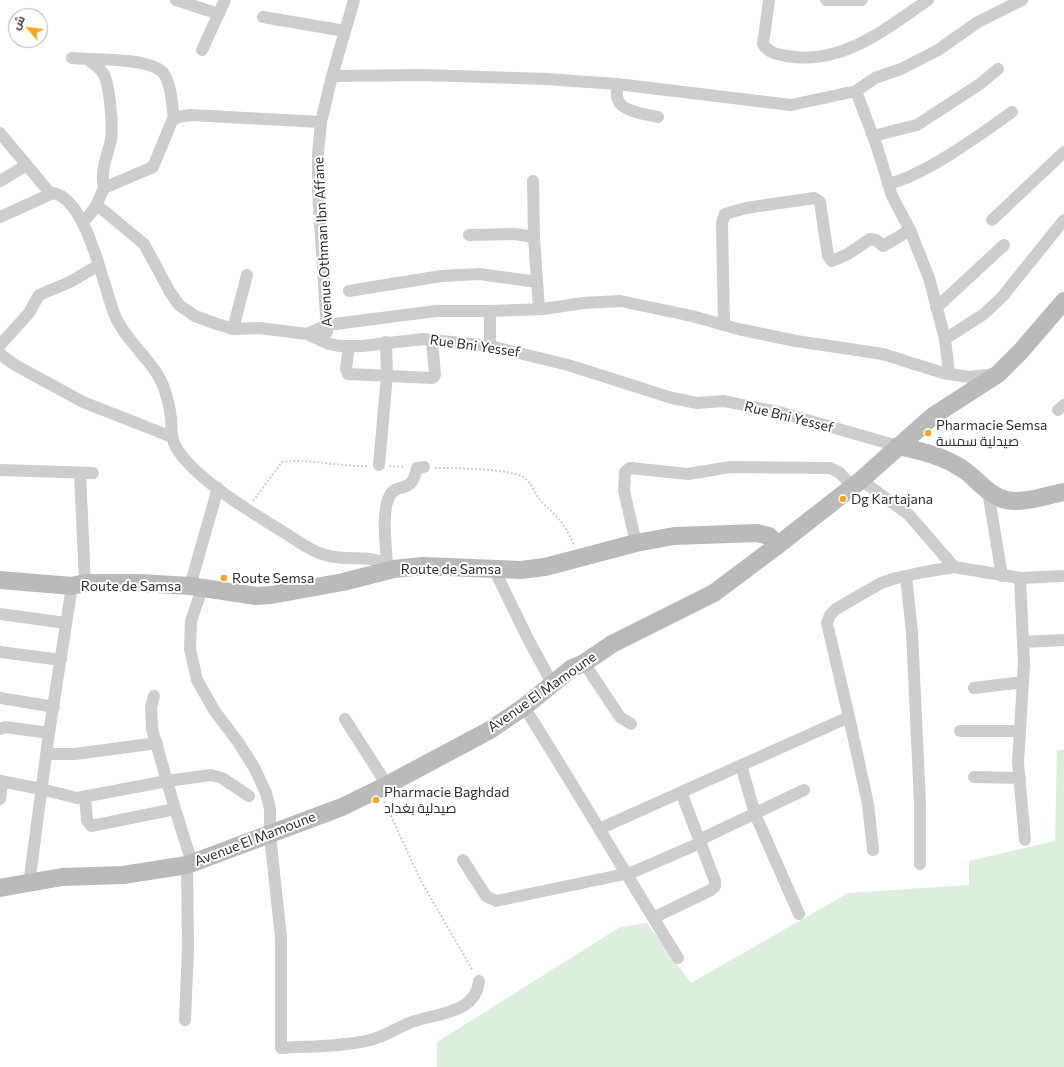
<!DOCTYPE html>
<html>
<head>
<meta charset="utf-8">
<style>
  body { margin:0 }
  #map { position:relative; width:1064px; height:1067px; overflow:hidden; background:#fff; font-family:Commissioner,Cairo,sans-serif }
  canvas { display:block }
  .north { position:absolute; left:8px; top:8px; width:40px; height:40px; box-sizing:border-box; background:#fff; border:1px solid #acacac; border-radius:50%; rotate:299deg; font-size:11px; font-weight:700; line-height:16px; text-align:center; color:#303030 }
  .north::after { content:''; display:block; margin:auto; width:14px; height:18px; background:#f7a522; clip-path:polygon(50% 0,100% 100%,50% 72%,0 100%) }
</style>
</head>
<body>
<div id="map">
<canvas width="1064" height="1067"></canvas>
<div class="north">ش</div>
</div>
<script>
const c = document.querySelector('canvas').getContext('2d');
c.lineJoin = 'round';
function fillPath(path, color) { c.fillStyle = color; c.fill(path, 'evenodd'); }
function trace(path, color, width, dash) { c.strokeStyle = color; c.lineWidth = width; c.lineCap = dash ? 'butt' : 'round'; c.setLineDash(dash || []); c.stroke(path); }
function write(font, color, halo, rows, align = 'center') {
  c.font = font + ' Commissioner,Cairo,sans-serif'; c.lineWidth = 4; c.setLineDash([]); c.textBaseline = 'middle'; c.strokeStyle = halo; c.fillStyle = color; for (const [text, x, y, turn = 0] of rows) {
    c.save(); c.translate(x, y); c.rotate((+turn || 0) * Math.PI / 180); c.textAlign = isNaN(turn) ? turn : align; if (halo) c.strokeText(text, 0, 0); c.fillText(text, 0, 0); c.restore();
  }
}
const green = new Path2D(`
  M1064,749v318h-627v-25l183,-115 27,-4 44,60 157,-90 121,-8v-24l86,-20 2,-90z`);
const path = new Path2D(`
  M389,466l16,1
  M435,468c18,0 79,0 91,11 7,6 9,16 15,22 17,17 23,21 33,44
  M253,501l29,-39c28,-4 57,5 85,4
  M384,801l37,80 52,90`);
const street = new Path2D(`
  M176,0l43,14
  M769,0l-6,44c5,9 14,10 24,12 55,10 98,-27 141,-56
  M826,0h36
  M263,17l82,14
  M202,50l23,-50
  M72,58c20,2 80,-1 92,16 8,12 8,32 10,46
  M87,59c6,4 12,8 16,14 7,12 10,53 8,67 -4,17 -11,31 -7,48
  M332,76l91,-1 123,4 71,5 174,21 65,-14 19,-13 26,-9 37,-19 40,-28 44,-22
  M617,84c0,5 -1,11 1,16 3,11 30,15 40,17
  M856,91l21,56 15,49 18,34 19,48 16,61 4,35
  M0,133l50,60
  M873,136l44,-11 63,-41 18,-15
  M0,181l27,-16
  M533,181l1,56 5,72
  M888,184c37,-9 92,-49 124,-72
  M97,205l47,39 26,48 9,13 16,11 22,8 16,5 26,-1 48,6 22,10 11,2h22l61,-7 67,7 78,19 104,33 25,5 27,-2 24,5 31,6 119,34
  M0,217l53,-24c34,6 50,92 61,120 11,29 40,47 50,75 3,9 6,20 7,30 1,9 -1,18 4,27 16,32 79,69 110,88 13,8 25,18 40,22 26,8 46,-4 69,14
  M992,220l72,-68
  M83,222l12,-14 9,-20 49,-21 19,-46 6,-4 12,-2 131,7
  M469,235l46,-1 19,3
  M349,291l92,-15 39,-2 57,8
  M936,308l68,-63
  M724,325l-2,-102 3,-9 21,-6 68,-10 6,4 8,54 4,5 16,-7 22,-15 6,1 7,6 27,-16
  M233,329l14,-54
  M327,332l-9,-141v-37l3,-32 11,-46 22,-76
  M307,334l20,-9 109,-14h54l54,-2 39,-6 37,-2 72,15 46,13 58,12 87,13 60,19 26,4 26,-3
  M945,339l39,-25 18,-17 62,-77
  M0,345l29,-32 10,-18 31,-13 29,-17
  M349,346l-3,23 2,5 85,4 2,-3 -3,-35
  M490,346v-35
  M0,354l15,11 68,37 89,35
  M1058,410l6,-5
  M379,465l8,-90 -1,-33
  M0,470l93,3
  M80,473l5,110
  M861,480l48,35 45,52
  M988,491l14,85
  M636,543l-12,-52 1,-19 5,-4 58,6 42,-7 100,1 10,5 13,14
  M387,564c-1,-18 -6,-54 3,-69 8,-13 22,0 27,-27l7,-1
  M494,569l34,70 24,44
  M906,576l6,56 8,171v61
  M1020,578l4,86 -6,99 7,77
  M190,586l28,-98
  M202,589l-11,32 -1,28 7,31 17,30 24,32 17,27 11,24 4,16v26l11,103v110c29,-2 60,-1 89,-8 15,-3 29,-14 45,-19 24,-8 61,-8 64,-40
  M0,614l66,9
  M1023,642l41,-2
  M0,652l61,8
  M584,663l36,54 11,7
  M974,688l49,-6
  M154,696l-3,11 1,22 23,80 17,54
  M0,698l54,9
  M524,707c53,83 102,168 154,251
  M849,717l19,87 5,46
  M345,719l42,66
  M0,729l5,-2 44,6
  M960,731h59
  M48,754h27l82,-11
  M741,765l14,49 44,100
  M974,777l46,1
  M0,781l41,8 36,9 90,-17 44,-6 11,3 27,18
  M85,797l2,23 4,6 84,-17
  M0,799l2,-17
  M599,829l250,-112 -22,-94 3,-8 6,-6 45,-26 15,-5 28,-6 30,-5 66,11 44,-2
  M699,840l105,-50
  M463,860l23,36 10,5 129,-27
  M626,875l74,-32
  M29,884l20,-151 23,-147
  M653,918l58,-28 4,-4v-5l-34,-89
  M185,1020l3,-72 -1,-83`);
const secondary = new Path2D(`
  M898,446c23,5 46,10 66,24 14,10 25,26 42,30 18,4 41,-5 58,-8
  M0,580l72,6 13,-3h55l50,3 66,10 15,-1 72,-13 51,-13 29,-3 98,4 24,-3 91,-24 38,-7 83,-3 12,3 9,9
  M0,888l62,-11 61,-2 64,-10 155,-58 45,-22 103,-55 34,-23 48,-39 12,-5 28,-19 102,-51 64,-48 83,-65 72,-64 65,-42 23,-23 43,-50`);
const markers = [
  [928,433,4,"#f7a522"],
  [843,499,4,"#f7a522"],
  [224,578,4,"#f7a522"],
  [376,800,4,"#f7a522"]
];
const streetNames = [
  ["Avenue Othman Ibn Affane",323,242,-93],
  ["Rue Bni Yessef",475,346,8],
  ["Rue Bni Yessef",789,417,14],
  ["Route de Samsa",451,569],
  ["Route de Samsa",131,586],
  ["Avenue El Mamoune",542,692,-35],
  ["Avenue El Mamoune",255,839,-21]
];
const poiNames = [
  ["Pharmacie Semsa",936,425],
  ["صيدلية سمسة",936,441],
  ["Dg Kartajana",851,499],
  ["Route Semsa",232,578],
  ["Pharmacie Baghdad",384,792],
  ["صيدلية بغداد",384,808]
];
fillPath(green, '#ddeedf');
trace(path, '#cdcdcd', 2, [2, 2]);
trace(street, '#cdcdcd', 12);
trace(secondary, '#bababa', 18);
for (const [x, y, r, color] of markers) { const dot = new Path2D(); dot.arc(x, y, r, 0, 2 * Math.PI); c.fillStyle = color; c.fill(dot); trace(dot, '#fff', 1.5); }
write('14px', '#303030', '#fff', streetNames);
write('14px', '#303030', '#fff', poiNames, 'left');
</script>
</body>
</html>
